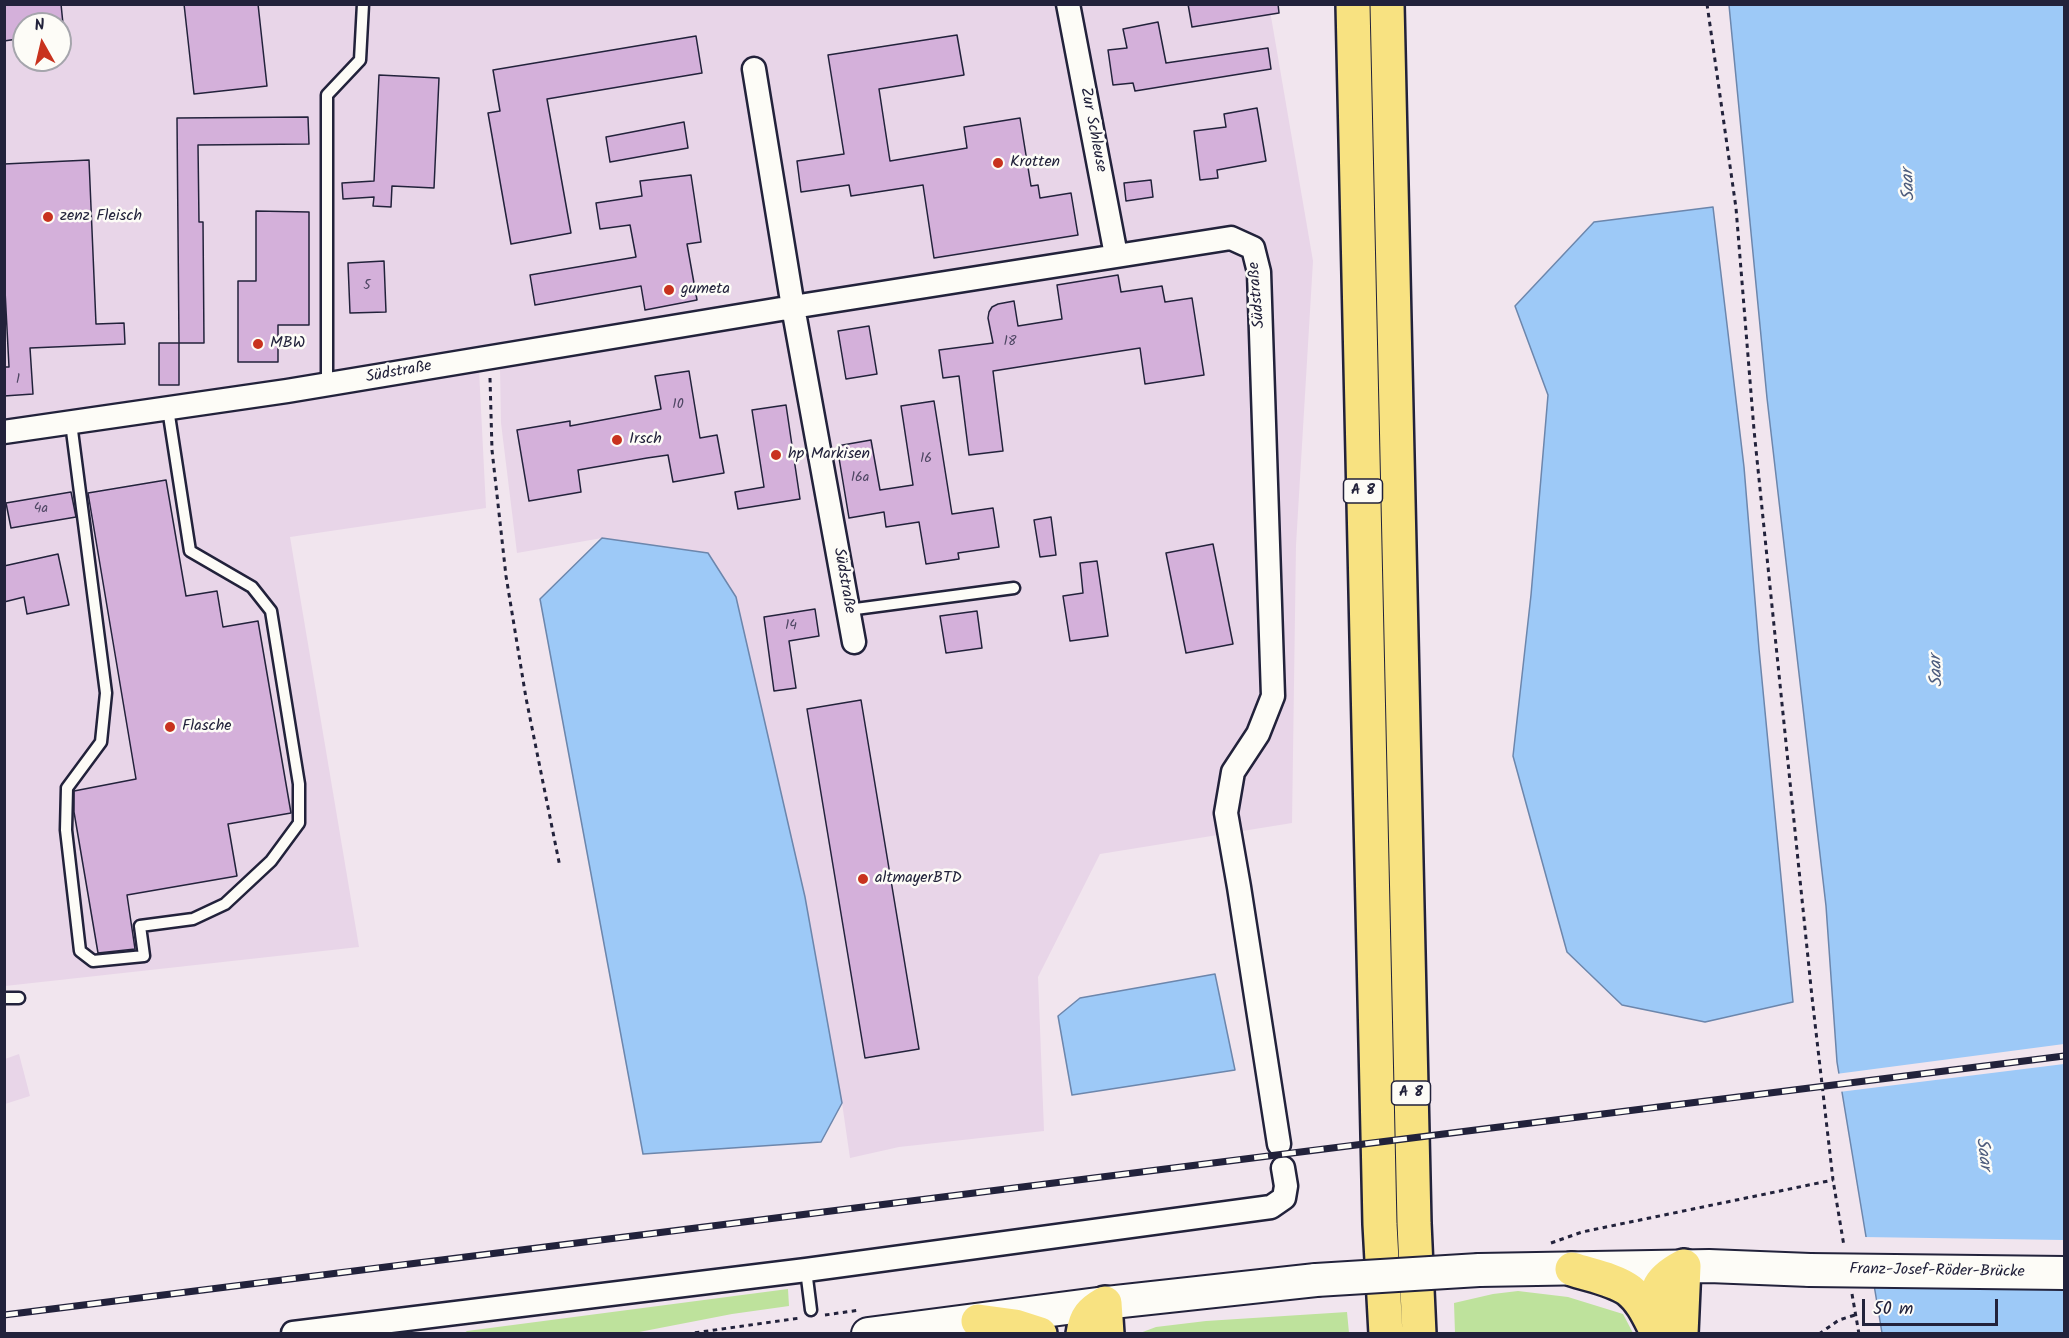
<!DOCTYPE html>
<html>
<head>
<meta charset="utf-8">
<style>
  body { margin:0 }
  #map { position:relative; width:2069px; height:1338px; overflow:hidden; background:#f1e5ee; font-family:Kalam,sans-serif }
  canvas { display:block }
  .frame { position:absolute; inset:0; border:6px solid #22223b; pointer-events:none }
  .north { position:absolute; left:12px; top:12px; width:60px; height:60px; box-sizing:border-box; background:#fdfcf7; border:2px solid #a5a5ac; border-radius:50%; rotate:352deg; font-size:16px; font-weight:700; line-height:24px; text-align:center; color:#22223b }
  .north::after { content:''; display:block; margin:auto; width:21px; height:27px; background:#c8321e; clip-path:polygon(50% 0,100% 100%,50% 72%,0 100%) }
  .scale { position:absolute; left:1862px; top:1299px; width:136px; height:27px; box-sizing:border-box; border:3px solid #22223b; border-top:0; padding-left:8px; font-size:18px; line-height:21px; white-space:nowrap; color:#22223b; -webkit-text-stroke:4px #fdfcf7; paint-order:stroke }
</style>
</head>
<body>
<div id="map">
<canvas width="2069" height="1338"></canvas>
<div class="frame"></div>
<div class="north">N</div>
<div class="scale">50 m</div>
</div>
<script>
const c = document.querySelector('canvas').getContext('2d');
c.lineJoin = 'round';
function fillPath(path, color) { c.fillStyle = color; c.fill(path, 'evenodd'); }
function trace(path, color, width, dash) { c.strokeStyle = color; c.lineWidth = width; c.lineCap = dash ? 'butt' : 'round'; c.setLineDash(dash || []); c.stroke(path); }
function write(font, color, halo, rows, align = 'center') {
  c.font = font + ' Kalam,sans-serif'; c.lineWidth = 5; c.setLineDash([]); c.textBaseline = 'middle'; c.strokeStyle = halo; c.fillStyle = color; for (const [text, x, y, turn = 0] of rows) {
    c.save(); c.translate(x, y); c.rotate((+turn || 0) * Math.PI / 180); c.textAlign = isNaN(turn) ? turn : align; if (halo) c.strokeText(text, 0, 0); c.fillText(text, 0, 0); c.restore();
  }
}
const built = new Path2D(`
  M5,5h1264l44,256 -17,284 -4,278 -192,31 -62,123 6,154 -145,16 -49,11 -8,-55 -37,-206 -203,-359 -85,15 -16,-130 -1,-56 -21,3 7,138 -196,29 69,410 -354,39zM24,24h36v36h-36z
  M19,1054l11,42 -25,8v-45z`);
const green = new Path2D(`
  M788,1289l1,17 -57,8 -98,19h-170l3,-2z
  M1518,1291l50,6 55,17 10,19h-178l-1,-30 39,-9z
  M1347,1312l2,21h-209l16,-6 50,-6z`);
const water = new Path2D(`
  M1729,5h335v1328h-182l-45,-271 -11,-156 -59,-508z
  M1713,207l31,260 15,182 34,353 -88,20 -83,-17 -55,-53 -54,-196 18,-161 17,-200 -33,-89 79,-84z
  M602,538l106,15 28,44 69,300 37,206 -21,39 -178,12 -103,-555z
  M1215,974l20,96 -163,25 -14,-79 22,-18z`);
const pier = new Path2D(`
  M2064,1044v20l-225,28 -3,-18z
  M1863,1237l201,3v50l-193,-5z`);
const building = new Path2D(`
  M4,4h57l2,20h-39v14l-20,3z
  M184,4h74l9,82 -73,8z
  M1188,4h90l1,9 -87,14z
  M1158,22l8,41 102,-15 3,21 -136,22 -2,-8 -20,2 -5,-35 19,-2 -4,-19z
  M957,35l7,40 -85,14 11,72 77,-13 -3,-21 56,-9 11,68 7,-1 2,13 31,-5 7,42 -144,23 -11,-73 -72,11 -2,-11 -48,7 -4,-31 47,-7 -16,-99z
  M696,36l6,37 -155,26 24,134 -60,11 -23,-131 12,-2 -7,-41z
  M379,75l60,3 -5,110 -42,-2 -1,21 -18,-1 1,-9 -31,2 -1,-16 32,-2z
  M1257,108l9,53 -49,9 1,8 -18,2 -6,-49 32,-4 -2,-13z
  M308,117l1,27 -111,1 1,77h4l1,121h-25l-2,-225z
  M684,122l4,26 -78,14 -4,-25z
  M89,160l7,164 28,-1 1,21 -95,4 3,46 -29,2v-29h5l-5,-96v-107z
  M691,175l10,67 -14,2 10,56 -52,10 -4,-24 -106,19 -5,-30 106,-18 -6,-32 -30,4 -4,-26 46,-7 -2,-15z
  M1151,180l2,17 -27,4 -2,-18z
  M256,211l53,1v113h-31v37h-40v-81h18z
  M384,261l2,51 -36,1 -2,-50z
  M1118,275l3,17 41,-6 3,16 27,-4 12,77 -59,9 -5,-36 -147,23 10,80 -34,4 -10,-79 -16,2 -4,-28 54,-7 -5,-25 1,-6 3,-5 6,-3 16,-3 4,25 44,-7 -5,-34z
  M869,326l8,48 -31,5 -8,-48z
  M159,343h20v42h-20z
  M689,371l11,67 17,-3 7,38 -51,9 -5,-27 -21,3 -69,12 3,22 -52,9 -12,-71 53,-9v5l91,-17 -6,-33z
  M934,401l18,113 41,-6 6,39 -41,6 1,6 -33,5 -7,-42 -33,5 -2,-15 -35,6 -12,-72 34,-6 9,50 33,-5 -12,-79z
  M786,405l14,94 -62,10 -3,-17 29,-5 -12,-77z
  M166,480l20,116 31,-5 6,36 35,-6 33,192 -63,11 9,52 -110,19 8,54 -37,4 -24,-141v-21l62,-12 -48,-286z
  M71,492l5,25 -65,11 -5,-25z
  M1051,517l5,38 -16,2 -6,-37z
  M1213,544l20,100 -47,9 -20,-100z
  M58,554l11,51 -42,9 -3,-17 -20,5v-36z
  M1097,561l11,75 -38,5 -7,-45 20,-3 -3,-30z
  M815,609l4,27 -30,5 7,47 -22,3 -10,-74z
  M977,611l5,37 -36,5 -6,-37z
  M861,700l58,349 -54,9 -58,-349z`);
const path = new Path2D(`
  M1707,4l29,204 18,222 58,567 21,183 11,66
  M490,378l2,72 14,126 20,122 34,169
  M1551,1243l31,-11 251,-52
  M1852,1294l7,40
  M825,1315l35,-5
  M686,1334l114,-16
  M1819,1334l20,-14 16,-5`);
const service = new Path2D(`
  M327,385v-290l33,-35 3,-56
  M71,423l35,270 -5,49 -34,46 -1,42 14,121 13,10 51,-5 -4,-30 53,-7 32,-15 46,-43 28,-38v-39l-28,-173 -19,-24 -62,-36 -22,-142
  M848,610l166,-22
  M4,998h15
  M806,1270l5,40`);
const minor = new Path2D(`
  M1068,4l48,251
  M754,69l39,238 61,335
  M4,432l283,-41 506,-84 438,-69 22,10 6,24 14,424 -15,38 -25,38 -7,41 13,74 40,257
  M293,1333l513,-63 465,-63 13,-9 2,-12 -3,-18`);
const secondary = new Path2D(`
  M1479,1270l230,-4 101,4
  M868,1334l237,-31 211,-23`);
const motorway = new Path2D(`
  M1353,4l27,1220 6,110
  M1387,4l27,1219 5,111
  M1572,1269c18,6 42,10 57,21 14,11 21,29 29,44
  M978,1321l37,5 25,8
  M1659,1332c-3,-35 -10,-48 25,-66
  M1083,1334c2,-17 8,-23 22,-31l2,31
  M1681,1334l3,-68`);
const rail = new Path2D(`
  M4,1315l2060,-259`);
const secondaryBridge = new Path2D(`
  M1810,1270l254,3
  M1316,1280l163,-10`);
const markers = [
  [998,163,6,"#c8321e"],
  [48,217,6,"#c8321e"],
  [669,290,6,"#c8321e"],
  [258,344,6,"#c8321e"],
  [617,440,6,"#c8321e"],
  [776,455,6,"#c8321e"],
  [170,727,6,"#c8321e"],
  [863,879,6,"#c8321e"]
];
const numberNames = [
  ["5",367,287],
  ["18",1010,343],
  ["1",18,381],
  ["10",678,406],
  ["16",926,460],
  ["16a",860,479],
  ["4a",41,510],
  ["14",791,627]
];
const shields = [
  [1363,491,39],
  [1411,1093,39]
];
const shieldNames = [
  ["A 8",1363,491],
  ["A 8",1411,1093]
];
const streetNames = [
  ["Zur Schleuse",1092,130,79],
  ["Südstraße",1258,295,-95],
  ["Südstraße",399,373,-10],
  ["Südstraße",843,581,80],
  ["Franz-Josef-Röder-Brücke",1937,1272,1]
];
const poiNames = [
  ["Krotten",1010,163],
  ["zenz Fleisch",60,217],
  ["gumeta",681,290],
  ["MBW",270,344],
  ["Irsch",629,440],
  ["hp Markisen",788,455],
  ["Flasche",182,727],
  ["altmayerBTD",875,879]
];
const waterNames = [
  ["Saar",1910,185,-93],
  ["Saar",1938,671,-93],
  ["Saar",1982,1154,83]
];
fillPath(built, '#e8d5e8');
fillPath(green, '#bee29c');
fillPath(water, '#9dc9f7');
trace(water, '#6c86ac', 1.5);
fillPath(pier, '#f1e5ee');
fillPath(building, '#d4b0da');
trace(building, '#22223b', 1.5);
trace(service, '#22223b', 15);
trace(minor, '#22223b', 27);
trace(secondary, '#22223b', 36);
trace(motorway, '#22223b', 38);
trace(path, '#22223b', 3, [4.5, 4.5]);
trace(service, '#fdfcf7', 10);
trace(minor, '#fdfcf7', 22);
trace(secondary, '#fdfcf7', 32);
trace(motorway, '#f8e281', 33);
trace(rail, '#22223b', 7);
trace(rail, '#fdfcf7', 4.5, [14]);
trace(secondaryBridge, '#22223b', 36, []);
trace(secondaryBridge, '#fdfcf7', 32);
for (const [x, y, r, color] of markers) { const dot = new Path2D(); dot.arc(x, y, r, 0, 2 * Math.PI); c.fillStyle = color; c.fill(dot); trace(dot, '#fdfcf7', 2); }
write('14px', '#4e4663', null, numberNames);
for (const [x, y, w] of shields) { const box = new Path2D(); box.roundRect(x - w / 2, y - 12, w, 24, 4.5); c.fillStyle = '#fdfcf7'; c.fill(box); trace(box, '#22223b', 1.5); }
write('bold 15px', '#22223b', null, shieldNames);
write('16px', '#22223b', '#fdfcf7', streetNames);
write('16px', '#22223b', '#fdfcf7', poiNames, 'left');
write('italic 18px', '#4d5c7d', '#fdfcf7', waterNames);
</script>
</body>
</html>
